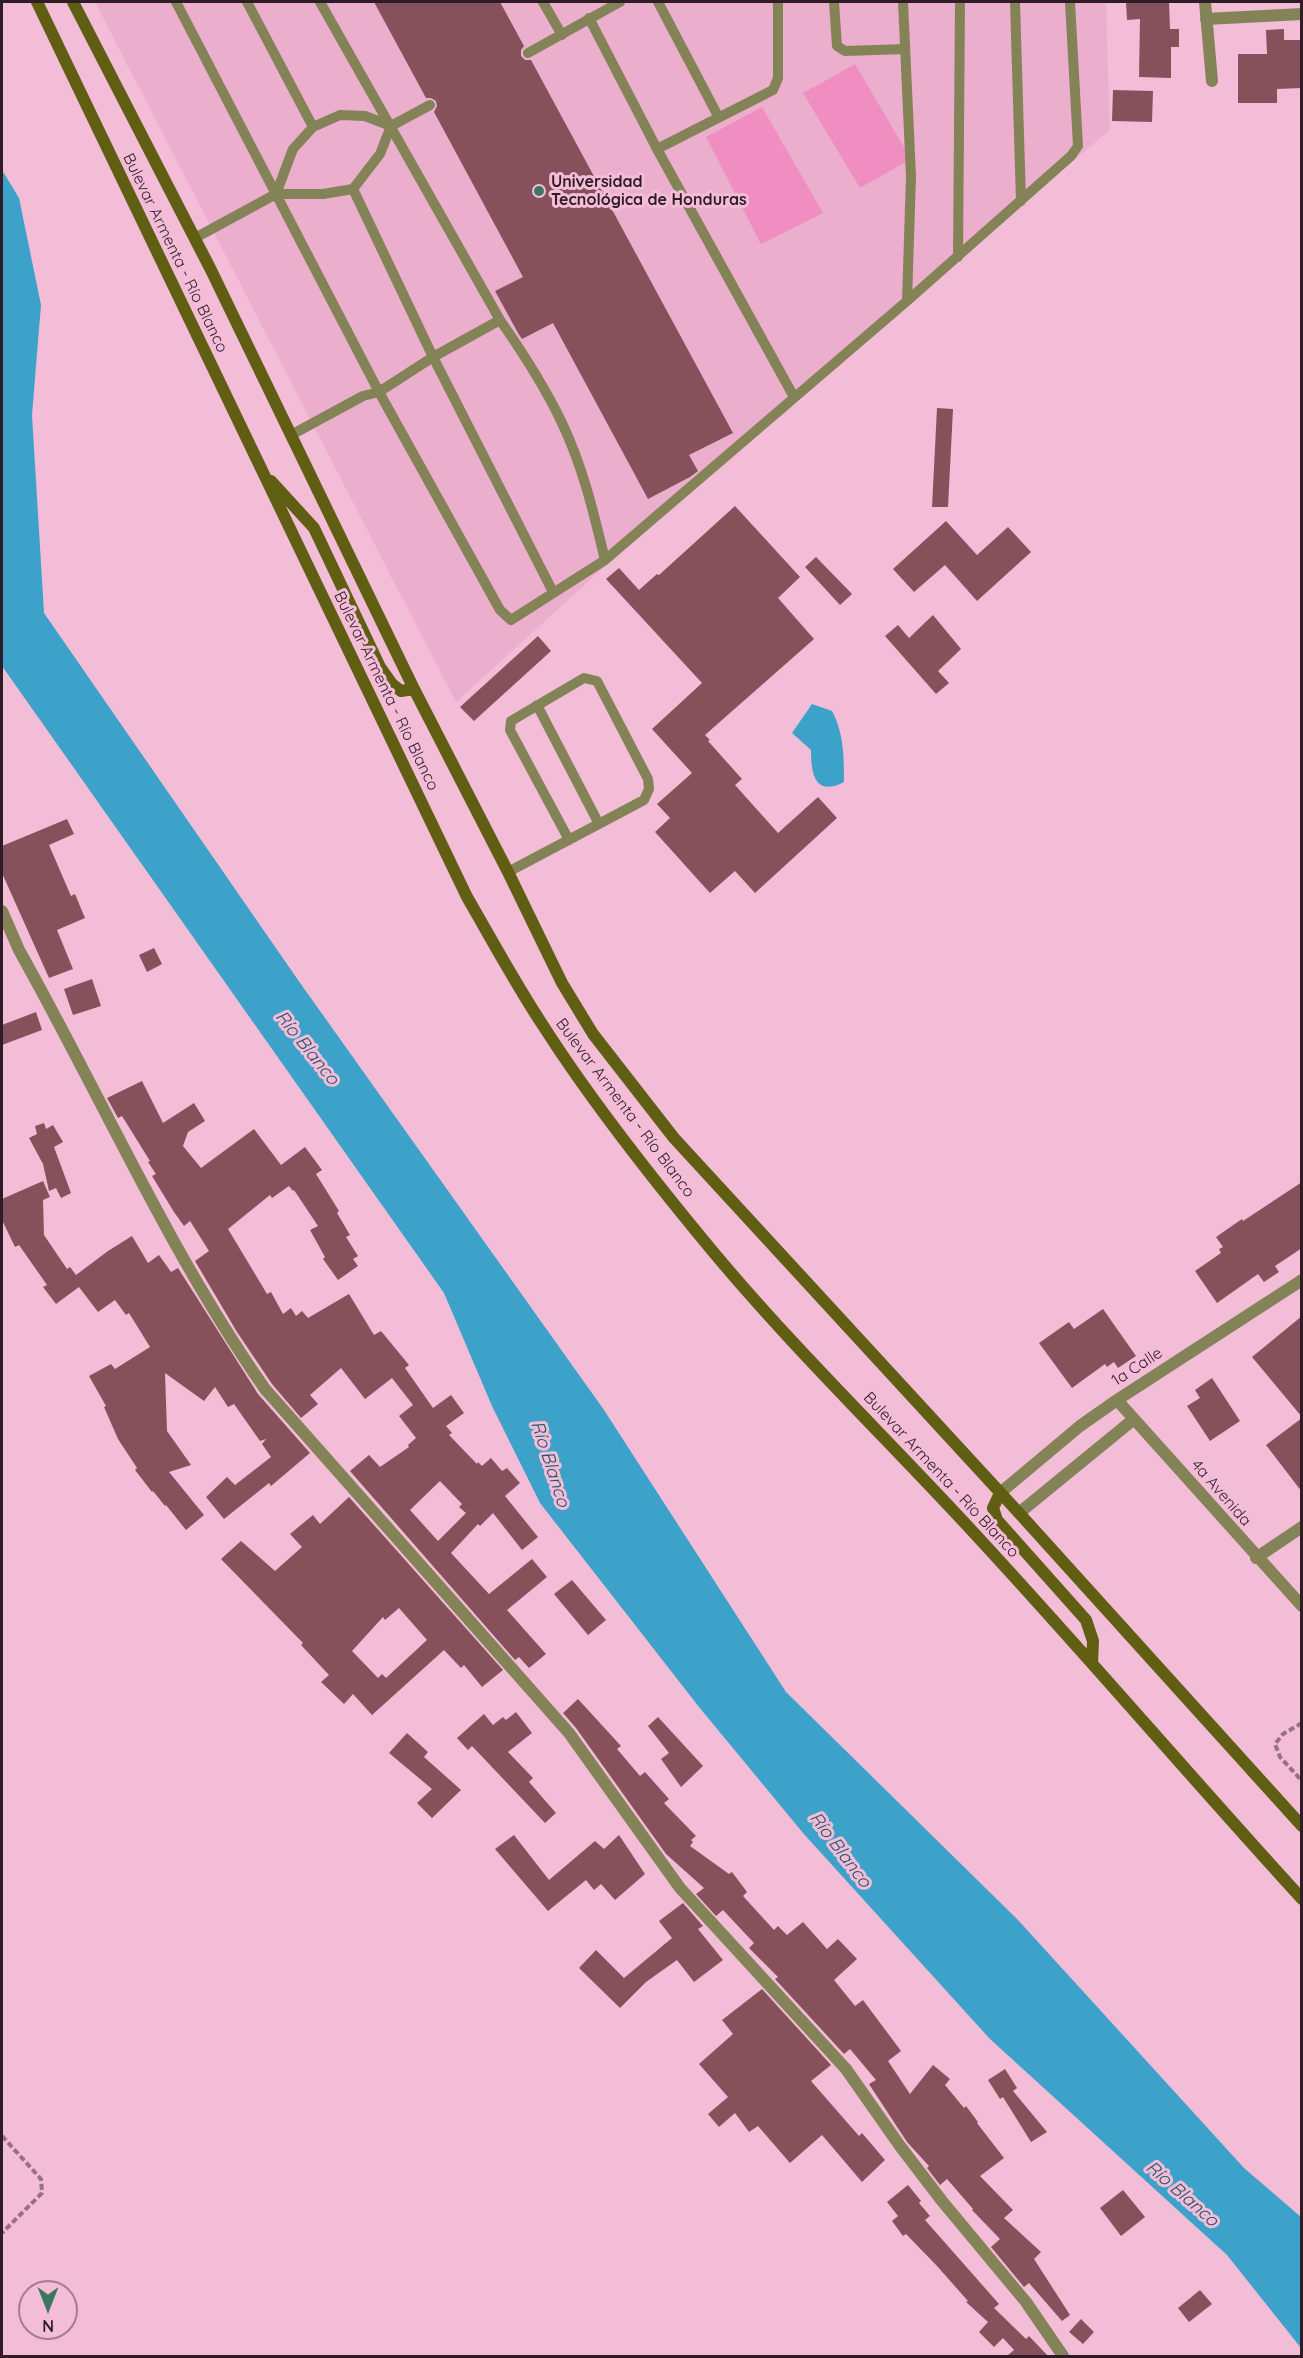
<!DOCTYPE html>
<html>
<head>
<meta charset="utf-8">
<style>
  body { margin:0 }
  #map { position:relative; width:1303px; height:2358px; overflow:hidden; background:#f3bcd7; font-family:Quicksand,sans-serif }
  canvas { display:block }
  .frame { position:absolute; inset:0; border:3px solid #301c26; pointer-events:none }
  .north { position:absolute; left:18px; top:2280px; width:60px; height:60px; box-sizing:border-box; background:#f3bcd7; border:2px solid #a57c90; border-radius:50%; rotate:180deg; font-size:16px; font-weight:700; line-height:24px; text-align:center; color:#301c26 }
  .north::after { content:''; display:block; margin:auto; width:21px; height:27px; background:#3b7761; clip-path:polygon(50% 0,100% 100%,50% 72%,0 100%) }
</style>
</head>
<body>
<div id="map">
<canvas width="1303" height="2358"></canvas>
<div class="frame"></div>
<div class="north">N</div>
</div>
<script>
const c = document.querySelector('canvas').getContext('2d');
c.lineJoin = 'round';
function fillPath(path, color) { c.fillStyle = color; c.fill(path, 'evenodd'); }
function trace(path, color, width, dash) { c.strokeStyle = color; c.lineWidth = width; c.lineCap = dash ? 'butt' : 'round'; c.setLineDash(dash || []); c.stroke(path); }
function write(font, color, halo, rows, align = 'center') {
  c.font = font + ' Quicksand,sans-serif'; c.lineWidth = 6; c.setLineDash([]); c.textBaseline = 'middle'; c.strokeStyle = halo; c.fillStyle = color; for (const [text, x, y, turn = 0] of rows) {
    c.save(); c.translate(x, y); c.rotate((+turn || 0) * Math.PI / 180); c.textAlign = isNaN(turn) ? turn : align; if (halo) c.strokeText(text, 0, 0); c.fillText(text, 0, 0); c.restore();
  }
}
const built = new Path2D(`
  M95,2h1011l4,128 -295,245 -359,327z`);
const green = new Path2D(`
  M855,64l56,95 -51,29 -57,-95z
  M762,107l61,106 -62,31 -55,-107z`);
const water = new Path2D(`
  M2,170l17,28 22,107 -9,110 12,198 254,367 306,430 182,282 232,228 226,248 57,49v131l-74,-93 -237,-216 -187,-206 -104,-126 -159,-204 -48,-97 -48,-113 -442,-627z
  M812,704l20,7c12,23 12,45 12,71 -29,15 -33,-8 -33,-32l-19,-17z`);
const building = new Path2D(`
  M374,2h126l24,44 -3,4v6l4,4h6l202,373 -44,22 9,16 -8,6 -42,22 -95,-176 -31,16 -4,-6 -23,-42 28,-14 -89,-165 3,-6 -1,-5 -5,-3h-5z
  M1126,2h43l1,27h9v18h-8v31l-32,-1 1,-58 -13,1z
  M1284,29v11h18v48l-25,1v14h-39v-49h29l-1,-24z
  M1113,90l40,1 -1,31 -40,-1z
  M937,408l16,1 -5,98h-16z
  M735,506l65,71 -22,21 36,41 -109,96 5,5 -2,1 34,38 -7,6 43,48 40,-36 19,21 -82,75 -20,-22 -25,22 -55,-61 15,-14 -13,-14 35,-31 -40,-44 50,-46 -96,-104 13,-11 20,22 18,-16 2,1z
  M946,521l31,34 31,-28 23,25 -54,49 -32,-36 -31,27 -21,-23z
  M816,557l36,37 -12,11 -35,-38z
  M933,615l28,34 -23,22 11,12 -13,11 -51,-58 13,-11 11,13z
  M538,636l13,15 -77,70 -14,-14z
  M67,819l7,15 -25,11 22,51 4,-2 10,24 -28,12 16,39 -24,9 -47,-105v-27z
  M154,948l8,16 -15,8 -8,-17z
  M92,979l9,27 -28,9 -9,-26z
  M36,1012l6,18 -40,15v-20z
  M142,1081l21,42 31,-20 11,18 -17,11 -5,14 18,22 53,-39 27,36 24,-18 17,23 -6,4 23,37 -2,2 13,22 -4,2 12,19 -5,3 5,7 -20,14 -15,-21 2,-2 -15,-27 8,-4 -24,-36 -1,1 -4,-5 -17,12 -2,-3 -42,34 39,65 4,-2 12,22 8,-6 5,8 6,-5 6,7 41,-24 25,41 7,-4 28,34 -4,3 28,40 18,-13 13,18 -18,13 6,7 -3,2 28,29 1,-2 4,4 9,-8 11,13 5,-3 13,15 -15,13 33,41 -16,13 -29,-37 -13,13 -2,-2 -27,29 38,41 43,-35 15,18 -40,33 39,44 -17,14 -10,-11 -4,3 -165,-189 19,-16 11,12 29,-20 -1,-2 8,-7 -17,-22 14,-11 -21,-27 -27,21 -24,-31 -31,27 8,9 -17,14 -29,-34 -35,-52 -42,-71 14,-10 -19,-30 -6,5 -10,-14 -22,-36 4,-2 -8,-12 2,-1 -28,-45 -4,2 -11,-20zM440,1481l22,23 -3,3 7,6 -28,28 -28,-31z
  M44,1123l2,6 7,-4 10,17 -9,5 17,46 -10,5 -5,-10 -7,3 -6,-27 -14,-26 8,-4 -2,-8z
  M43,1181l7,16 -7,3 1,35 23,34 3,-2 6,8 32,-24 24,-15 16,27 11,-8 12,17 7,-4 80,126 52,59 -39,33 -2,-3 -45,36 -18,-22 21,-20 8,8 36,-28 -9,-13 4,-5 -6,2 -26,-37 -6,3 -13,-20 -11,14 -39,-28 2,58 24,34 -22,7 35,43 -18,15 -20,-25 -1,1 -12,-15 -1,1 -17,-22 2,-2 -19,-29 -14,-32 2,-1 -17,-30 22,-12 4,5 35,-22 -21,-34 -3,2 -11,-15 -17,12 -19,-25 -23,17 -13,-17 4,-2 -28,-40 -4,2 -13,-27v-21z
  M1302,1182v66l-27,18 4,6 -15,10 -6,-8 -41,29 -22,-32 26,-18 -2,-4 4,-2 -7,-10 26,-18 1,2z
  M1103,1309l33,47 -18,12 -4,-6 -7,5 -2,-3 -33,24 -33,-45 30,-21 5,7z
  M1302,1316v101l-50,-60z
  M1212,1378l28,43 -30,20 -23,-35 13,-8 -5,-8z
  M1302,1418v74l-36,-47z
  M349,1497l154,173 -21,17 -18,-22 -3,3 -17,-18 -72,65 -19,-21 -9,10 -23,-22 8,-7 -28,-30 2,-2 -82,-84 20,-18 34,30 27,-24 -12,-13 23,-19 7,9zM399,1608l28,32 -41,38 -4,-4 -4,4 -26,-27 31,-34 2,3z
  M572,1580l34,40 -18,15 -34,-41z
  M578,1699l43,47 -4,3 23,27 5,-4 24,27 -5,4 32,33 -5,4 2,2 -3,4 39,28 3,-2 15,20 -4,4 31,34 4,-4 9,9 16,-13 24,27 11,-10 19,20 -23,21 21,26 8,-6 38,51 -13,10 22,33 23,-29 17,14 -5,6 19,23 2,-2 12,16 -1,1 27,35 -24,18 33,34 -9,8 37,34 -7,7 36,56 -8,6 -33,-38 -5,4 -33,-40 9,-8 -28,-29 1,-1 -26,-30 -7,6 -13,-17 2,-2 -22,-24 -38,-58 7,-4 -26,-31 -6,5 -69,-75 3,-2 -29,-29 5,-5 -31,-33 -7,6 -20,-22 8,-6 -38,-34 -90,-126 -13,-15z
  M516,1712l16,21 -24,19 25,26 -4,4 27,31 -11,10 -73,-77 -4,4 -11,-12 27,-24 9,11 10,-8 3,3z
  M658,1717l45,49 -22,21 -20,-28 8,-6 -21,-27z
  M407,1733l21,19 -4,5 37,33 -29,28 -15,-15 15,-14 -43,-36z
  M514,1835l35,45 46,-39 9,8 15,-14 26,39 -30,26 -14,-16 -7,6 -8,-10 -38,31 -53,-62z
  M683,1903l20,23 -5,3 25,31 -29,22 -17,-22 -31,22 -26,26 -41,-40 17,-18 28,28 48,-40 -13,-17z
  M762,1989l69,76 -20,16 48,55 3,-3 23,27 -23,22 -40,-47 -32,28 -32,-37 -9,6 -14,-19 -16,14 -11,-13 20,-17 -29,-33 34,-30 -11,-14z
  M1005,2069l12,19 -4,3 34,41 -16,10 -28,-45 -3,2 -12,-19z
  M908,2185l13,16 -2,2 11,13 -5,4 74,84 -5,4 32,31 3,-3 19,20h-41l7,-6 -11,-12 -9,9 -15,-15 9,-10 -22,-20 2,-1 -31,-35 -31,-32 -3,2 -11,-15 6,-5 -11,-14z
  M1123,2190l22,27 -24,19 -21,-28z
  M1200,2290l12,14 -23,18 -11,-14z
  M1081,2319l13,13 -11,12 -14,-12z`);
const path = new Path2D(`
  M1302,1723l-19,11 -8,10 5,13 22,24
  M2,2136l39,43 1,14 -40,40`);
const service = new Path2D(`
  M176,2l203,390 121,218 11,10 94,-60 302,-259 164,-145 7,-10 -8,-144
  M247,2l66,125
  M320,2l180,318c23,33 45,67 62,103 21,44 32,91 43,137
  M543,2l19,33
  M658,2l60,114
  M834,2l3,44 8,5 60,-2
  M903,2l8,174 -4,125
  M1015,2l6,199
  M589,18l68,131 137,248
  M528,53l92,-51
  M657,149l116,-59 5,-12v-76
  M353,189l80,168 120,235
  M276,194l17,-45 20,-22 27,-12 25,1 26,10
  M195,238l81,-44h47l30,-5 27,-35 11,-28 39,-21
  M958,257l2,-255
  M291,435l72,-39 16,-4 54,-35 67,-37
  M537,705l62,119
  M508,872l136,-72 5,-11 -1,-10 -51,-98 -13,-3 -73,43 -1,9 59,110`);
const minor = new Path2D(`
  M1205,2l7,79
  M1206,19l96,-5
  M2,911l17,39c82,146 150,302 246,439l304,344 111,155 166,181 54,77 42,55 84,101 37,54
  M1117,1400l185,206
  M1000,1493l80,-67 37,-26 185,-120
  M1019,1513l115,-94
  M1256,1558l46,-31`);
const secondary = new Path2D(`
  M37,2l430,895c25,43 49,88 77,130 48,75 104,146 161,215 88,107 188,202 281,304 107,116 209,236 316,353
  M73,2l138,268 203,419 94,183 54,111 31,51 81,104 345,375 283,313
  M271,481l43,47 66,139 12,17 9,7 13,-2
  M1000,1493l-7,15 4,12 89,100 7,21 -1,22`);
const markers = [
  [539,191,6,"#3b7761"]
];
const poiNames = [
  ["Universidad",551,182],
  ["Tecnológica de Honduras",551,200]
];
const streetNames = [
  ["Bulevar Armenta - Río Blanco",175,253,64],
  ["Bulevar Armenta - Río Blanco",386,691,64],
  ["Bulevar Armenta - Río Blanco",625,1108,53],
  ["1a Calle",1137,1367,-33],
  ["Bulevar Armenta - Río Blanco",941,1475,47],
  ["4a Avenida",1221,1493,49]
];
const waterNames = [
  ["Río Blanco",307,1048,51],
  ["Río Blanco",550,1464,72],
  ["Río Blanco",840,1850,53],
  ["Río Blanco",1182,2194,41]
];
fillPath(built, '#ecaecd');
fillPath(green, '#f08ec2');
fillPath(water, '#3ca2c9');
fillPath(building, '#87515c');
trace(path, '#977184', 4, [6, 3]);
trace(service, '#838357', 10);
trace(minor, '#838357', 12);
trace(secondary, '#605e12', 12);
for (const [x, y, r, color] of markers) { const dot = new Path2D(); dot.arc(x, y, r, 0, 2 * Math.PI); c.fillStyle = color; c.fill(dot); trace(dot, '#f3bcd7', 2); }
write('bold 16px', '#301c26', '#f3bcd7', poiNames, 'left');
write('16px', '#301c26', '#f3bcd7', streetNames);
write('italic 18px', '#1f556b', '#f3bcd7', waterNames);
</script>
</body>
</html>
